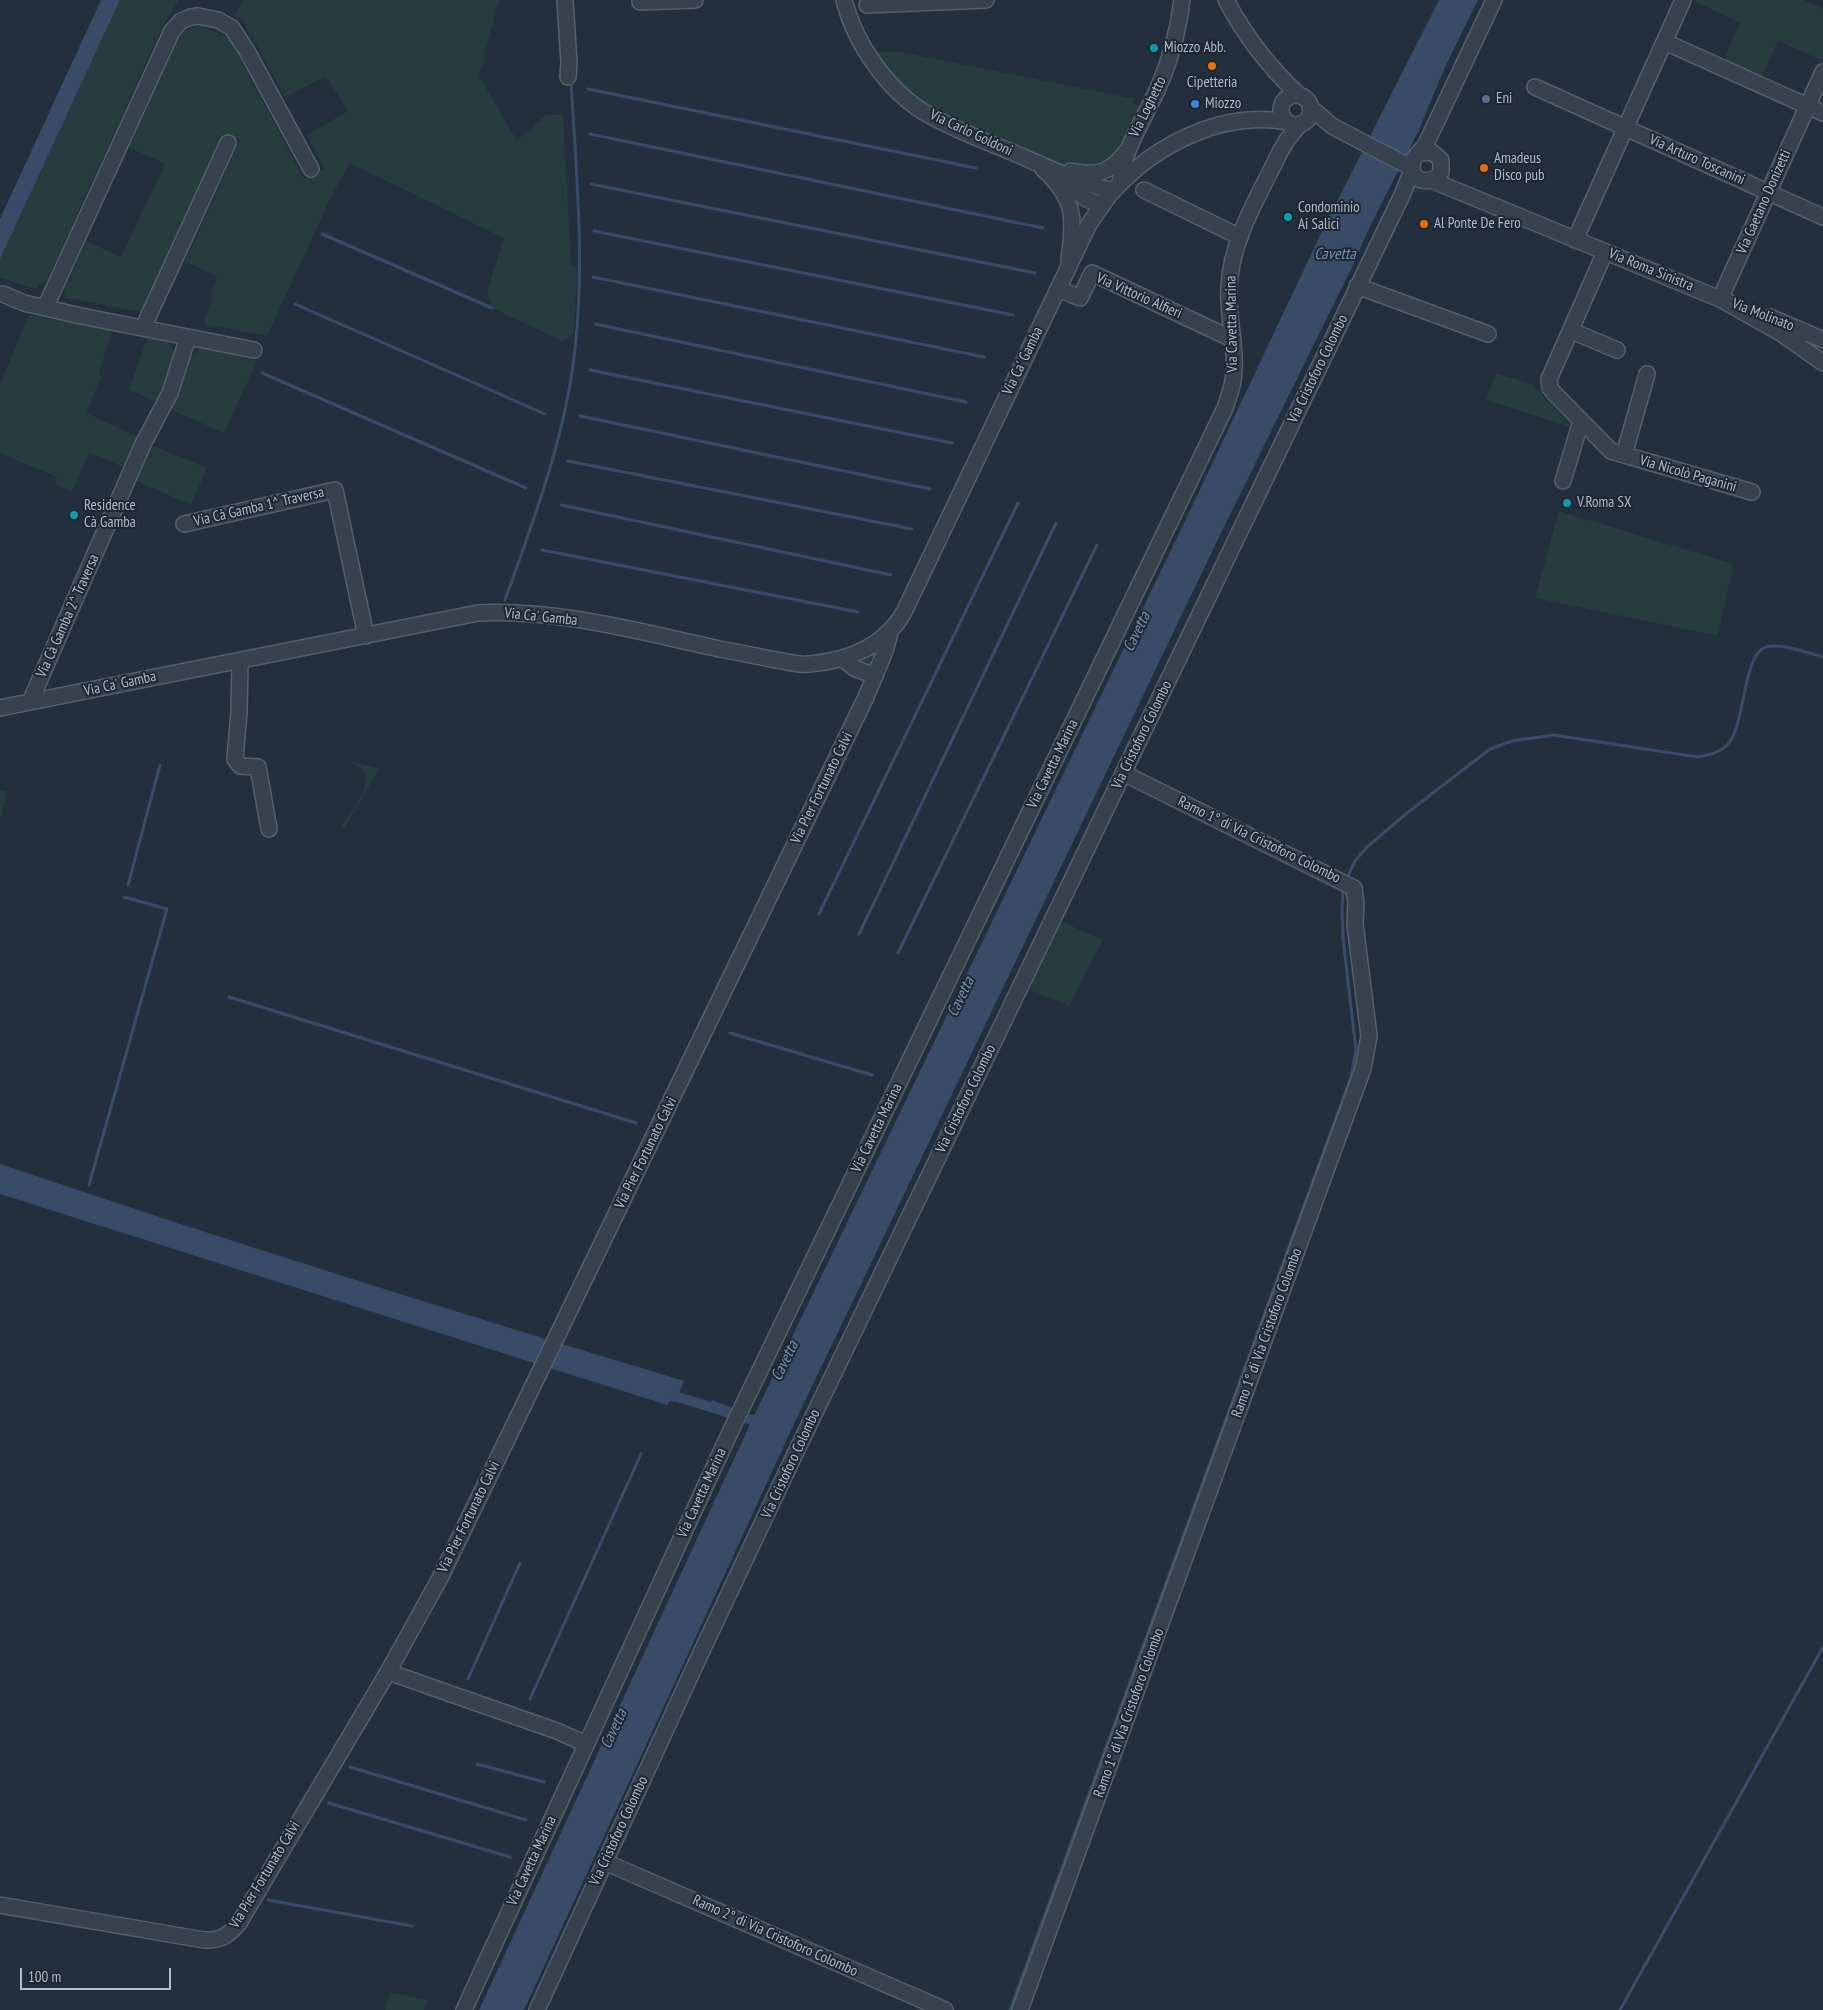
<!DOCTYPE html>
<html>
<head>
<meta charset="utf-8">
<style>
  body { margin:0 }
  #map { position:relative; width:1823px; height:2010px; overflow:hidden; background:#242f3e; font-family:"PT Sans Narrow",sans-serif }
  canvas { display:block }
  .scale { position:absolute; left:20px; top:1968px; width:151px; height:22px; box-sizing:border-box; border:2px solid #b4bcc9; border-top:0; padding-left:6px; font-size:15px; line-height:18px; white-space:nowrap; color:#b4bcc9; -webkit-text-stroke:4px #1d2633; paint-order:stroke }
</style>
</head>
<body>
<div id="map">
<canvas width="1823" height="2010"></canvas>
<div class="scale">100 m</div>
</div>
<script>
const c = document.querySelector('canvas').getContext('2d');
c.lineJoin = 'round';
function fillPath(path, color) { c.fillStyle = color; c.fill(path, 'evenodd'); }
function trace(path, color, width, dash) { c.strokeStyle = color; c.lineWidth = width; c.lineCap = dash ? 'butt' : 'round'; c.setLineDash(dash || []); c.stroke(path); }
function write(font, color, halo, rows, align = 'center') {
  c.font = font + ' "PT Sans Narrow",sans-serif'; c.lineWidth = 4; c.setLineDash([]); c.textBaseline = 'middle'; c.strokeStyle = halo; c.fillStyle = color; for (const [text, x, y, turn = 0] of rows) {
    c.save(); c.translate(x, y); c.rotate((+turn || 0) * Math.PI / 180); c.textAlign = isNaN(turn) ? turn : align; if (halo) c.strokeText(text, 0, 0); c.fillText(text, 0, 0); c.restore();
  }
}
const green = new Path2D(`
  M120,0h59l-14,22 -11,23 -108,238 -5,-1 -5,7 -36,-11v-19z
  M242,0h257l-20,76 38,65 29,-26h17l8,151 6,1 -3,66 -12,8 -70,-33 -5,-16 17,-54 -154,-75 -19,34 -64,139 -63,-12 13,-48 -32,-14 55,-122 -16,-7 -79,175 -6,4 -74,-15v-3l-2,-2 23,-51 35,16 44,-93 -36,-17 49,-109 9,-8 11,-5 31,13 75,141 20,-10 -17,-34 41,-24 -22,-35 -41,21 -43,-78 -7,-3z
  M1693,0h111l19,9v47l-2,4 -43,-19 -17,37 -38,-17 17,-38z
  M873,52h28l233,47 -2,3 10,5 -16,36 -14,20 -35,5 -35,-8 -98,-44 -29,-18 -11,-10 -19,-19z
  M1417,186l8,1 18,10 -14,-6 -17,3 -1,-3z
  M29,315l83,16 -13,41 2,5 -15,36 54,25 -15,30 -36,-16 -17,40 -17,-8 2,-7 -57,-24v-69z
  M147,338l21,4 7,10 -18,50 -28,-12z
  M200,348l57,13 -33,72 -54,-24 19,-54 3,1z
  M1496,373l36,11 39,43 -85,-27z
  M148,444l59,24 -16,37 -58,-26z
  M1559,511l174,53 -15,72 -183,-38z
  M878,650l-7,15 -3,1 -10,-4z
  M344,759l35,10 -35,60 -3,-2c8,-13 33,-41 23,-56 -4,-6 -13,-9 -20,-12z
  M0,790l7,1 -7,29z
  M1058,920l45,20 -34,66 -36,-15 -7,-6z
  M390,1992l37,8 -3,10h-39z`);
const water = new Path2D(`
  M101,0h19l-120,259v-40z
  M1439,0h39l-33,67 -27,65 -47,92 -18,41 -133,270 -427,891 -269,584h-45l273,-590 434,-901 139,-294z
  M0,1164c227,77 455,148 684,217l-9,21 -5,-1 -3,4 -667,-211z
  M712,1400l20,8 -1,3 3,1 -2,4 -3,-1 -2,3 -19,-8z`);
const stream = new Path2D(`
  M588,89l388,79
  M590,134l453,94
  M591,184l444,89
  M594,231l419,84
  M322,234l170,74
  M593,277l391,80
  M295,304l250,110
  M595,324l371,78
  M590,370l362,73
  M262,373l264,115
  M580,416l350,73
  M568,461l344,68
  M561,505l330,70
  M542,550l316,62
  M505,600c29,-81 61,-165 70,-251 10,-89 1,-180 -4,-269
  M1348,876l7,-15 12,-14 40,-34 83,-64 22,-8 42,-6 144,22c10,-2 21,-4 29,-12 19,-18 15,-91 39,-98 14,-4 43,6 57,10
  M128,885l32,-120
  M819,914l199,-411
  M859,934l197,-411
  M898,953l199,-408
  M229,997l407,126
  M730,1033l142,42
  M89,1185l78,-276 -43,-12
  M468,1679l52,-116
  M530,1699l111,-245
  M477,1764l67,18
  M350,1767l176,53
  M329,1803l181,54
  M268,1900l144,26
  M1010,2010l341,-933 5,-27 -13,-112 -1,-31 1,-16
  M1620,2010l203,-363`);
const canal = new Path2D(`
  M665,1393l55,17
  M744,1418l8,2 10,9`);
const minor = new Path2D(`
  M565,0l4,63 -1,14
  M844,0c11,44 44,91 83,114 28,16 58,27 87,39 32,14 64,29 99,38
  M1226,0c19,36 44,68 73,95
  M640,2l55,-2
  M867,5l119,-5
  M1665,42l158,71
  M1535,87l288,130
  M1281 110a15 15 0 1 1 30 0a15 15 0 1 1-30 0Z
  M1310,107l22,19 80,42
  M1420,153l12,-1 9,8v12c-10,16 -34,8 -28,-10 1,-7 8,-11 12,-16l69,-146
  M1043,169c32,29 32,49 26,90
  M1071,171c25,5 38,3 54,-18
  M1063,177c16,14 17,24 40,27
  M1431,180l289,119 62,35 41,29
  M1120,184c3,-35 24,-64 38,-96 13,-29 20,-56 24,-88
  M1144,190l96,47
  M1575,240l108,-240
  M1605,252l-56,127 1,9 4,5 57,58 141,41
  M1357,286l131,48
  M1059,289l21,9 12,-25 140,66
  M3,294l21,9 57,13 173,34
  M1729,302l-9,-3 103,-227
  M45,308l127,-277 9,-10 10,-4 7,-1 20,4 14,8 15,23 64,118
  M1770,317l35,15
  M143,328l85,-185
  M1572,331l45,19
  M1798,337l7,-5 18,8
  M1624,455l23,-81
  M1563,481l18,-60
  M184,524l151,-34 31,146
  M843,659l11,9 21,8
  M240,660l-1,52 -4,47 5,7 18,1 11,62
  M30,702l113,-258 27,-51 18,-56
  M0,708l478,-95c82,-4 162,19 242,36 22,4 45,9 67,13 7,1 15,3 22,2 39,-3 76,-18 95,-52l185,-388c8,-11 15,-23 24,-33 43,-47 110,-81 174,-69
  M391,1667l3,7 163,57 29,13
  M605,1862l340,148
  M0,1905l204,35c17,1 25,-5 35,-17l149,-251 52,-94 426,-881 19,-46 5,-18
  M464,2010l268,-582 493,-1020c4,-12 9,-24 9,-37 2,-28 -7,-56 -5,-84 2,-48 31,-93 51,-135l7,-12 13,-16
  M537,2010l162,-353 95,-201 609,-1263 9,-23
  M1020,2010l343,-941 6,-33 -14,-112 1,-20 -2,-16 -231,-115`);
const markers = [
  [1154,48,5,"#0f9aa8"],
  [1212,66,5,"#e8710a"],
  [1486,99,5,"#5c6f8a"],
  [1195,104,5,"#3f7fe0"],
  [1484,168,5,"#e8710a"],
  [1288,217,5,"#0f9aa8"],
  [1424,224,5,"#e8710a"],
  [1567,503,5,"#0f9aa8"],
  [74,515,5,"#0f9aa8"]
];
const poiNames = [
  ["Miozzo Abb.",1164,48],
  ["Cipetteria",1212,83,"center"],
  ["Eni",1496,99],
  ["Miozzo",1205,104],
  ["Amadeus",1494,159],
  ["Disco pub",1494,176],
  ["Condominio",1298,208],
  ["Ai Salici",1298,225],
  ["Al Ponte De Fero",1434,224],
  ["V.Roma SX",1577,503],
  ["Residence",84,506],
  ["Cà Gamba",84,523]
];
const streetNames = [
  ["Via Loghetto",1148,107,-64],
  ["Via Carlo Goldoni",971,133,25],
  ["Via Arturo Toscanini",1697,160,24],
  ["Via Gaetano Donizetti",1764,202,-66],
  ["Via Roma Sinistra",1651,270,22],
  ["Via Vittorio Alfieri",1139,296,24],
  ["Via Molinato",1763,315,21],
  ["Via Cavetta Marina",1232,324,-91],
  ["Via Ca' Gamba",1023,361,-64],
  ["Via Cristoforo Colombo",1318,369,-64],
  ["Via Nicolò Paganini",1688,474,16],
  ["Via Cà Gamba 1^ Traversa",259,507,-13],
  ["Via Cà Gamba 2^ Traversa",68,616,-66],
  ["Via Ca' Gamba",541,617,6],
  ["Via Ca' Gamba",120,684,-12],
  ["Via Cristoforo Colombo",1142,735,-64],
  ["Via Cavetta Marina",1053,764,-64],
  ["Via Pier Fortunato Calvi",822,788,-64],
  ["Ramo 1° di Via Cristoforo Colombo",1259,840,26],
  ["Via Cristoforo Colombo",966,1099,-64],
  ["Via Cavetta Marina",877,1128,-64],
  ["Via Pier Fortunato Calvi",646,1153,-64],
  ["Ramo 1° di Via Cristoforo Colombo",1267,1333,-70],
  ["Via Cristoforo Colombo",791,1464,-65],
  ["Via Cavetta Marina",702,1493,-65],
  ["Via Pier Fortunato Calvi",469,1517,-64],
  ["Ramo 1° di Via Cristoforo Colombo",1129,1713,-70],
  ["Via Cristoforo Colombo",619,1831,-65],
  ["Via Cavetta Marina",532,1861,-65],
  ["Via Pier Fortunato Calvi",265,1875,-59],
  ["Ramo 2° di Via Cristoforo Colombo",775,1936,24]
];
const waterNames = [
  ["Cavetta",1335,254],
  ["Cavetta",1137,632,-64],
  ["Cavetta",961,997,-64],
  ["Cavetta",785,1361,-64],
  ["Cavetta",614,1729,-65]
];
fillPath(green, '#263c3f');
fillPath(water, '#394c67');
trace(stream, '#394c67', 3);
trace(canal, '#394c67', 10);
trace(minor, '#565f6c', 18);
trace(minor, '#38414e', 15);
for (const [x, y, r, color] of markers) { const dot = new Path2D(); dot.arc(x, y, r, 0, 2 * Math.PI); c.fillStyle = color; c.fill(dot); trace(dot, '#1d2633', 2); }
write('15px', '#b4bcc9', '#1d2633', poiNames, 'left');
write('15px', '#b4bcc9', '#1d2633', streetNames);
write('italic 16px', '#7c92b1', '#1d2633', waterNames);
</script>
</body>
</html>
